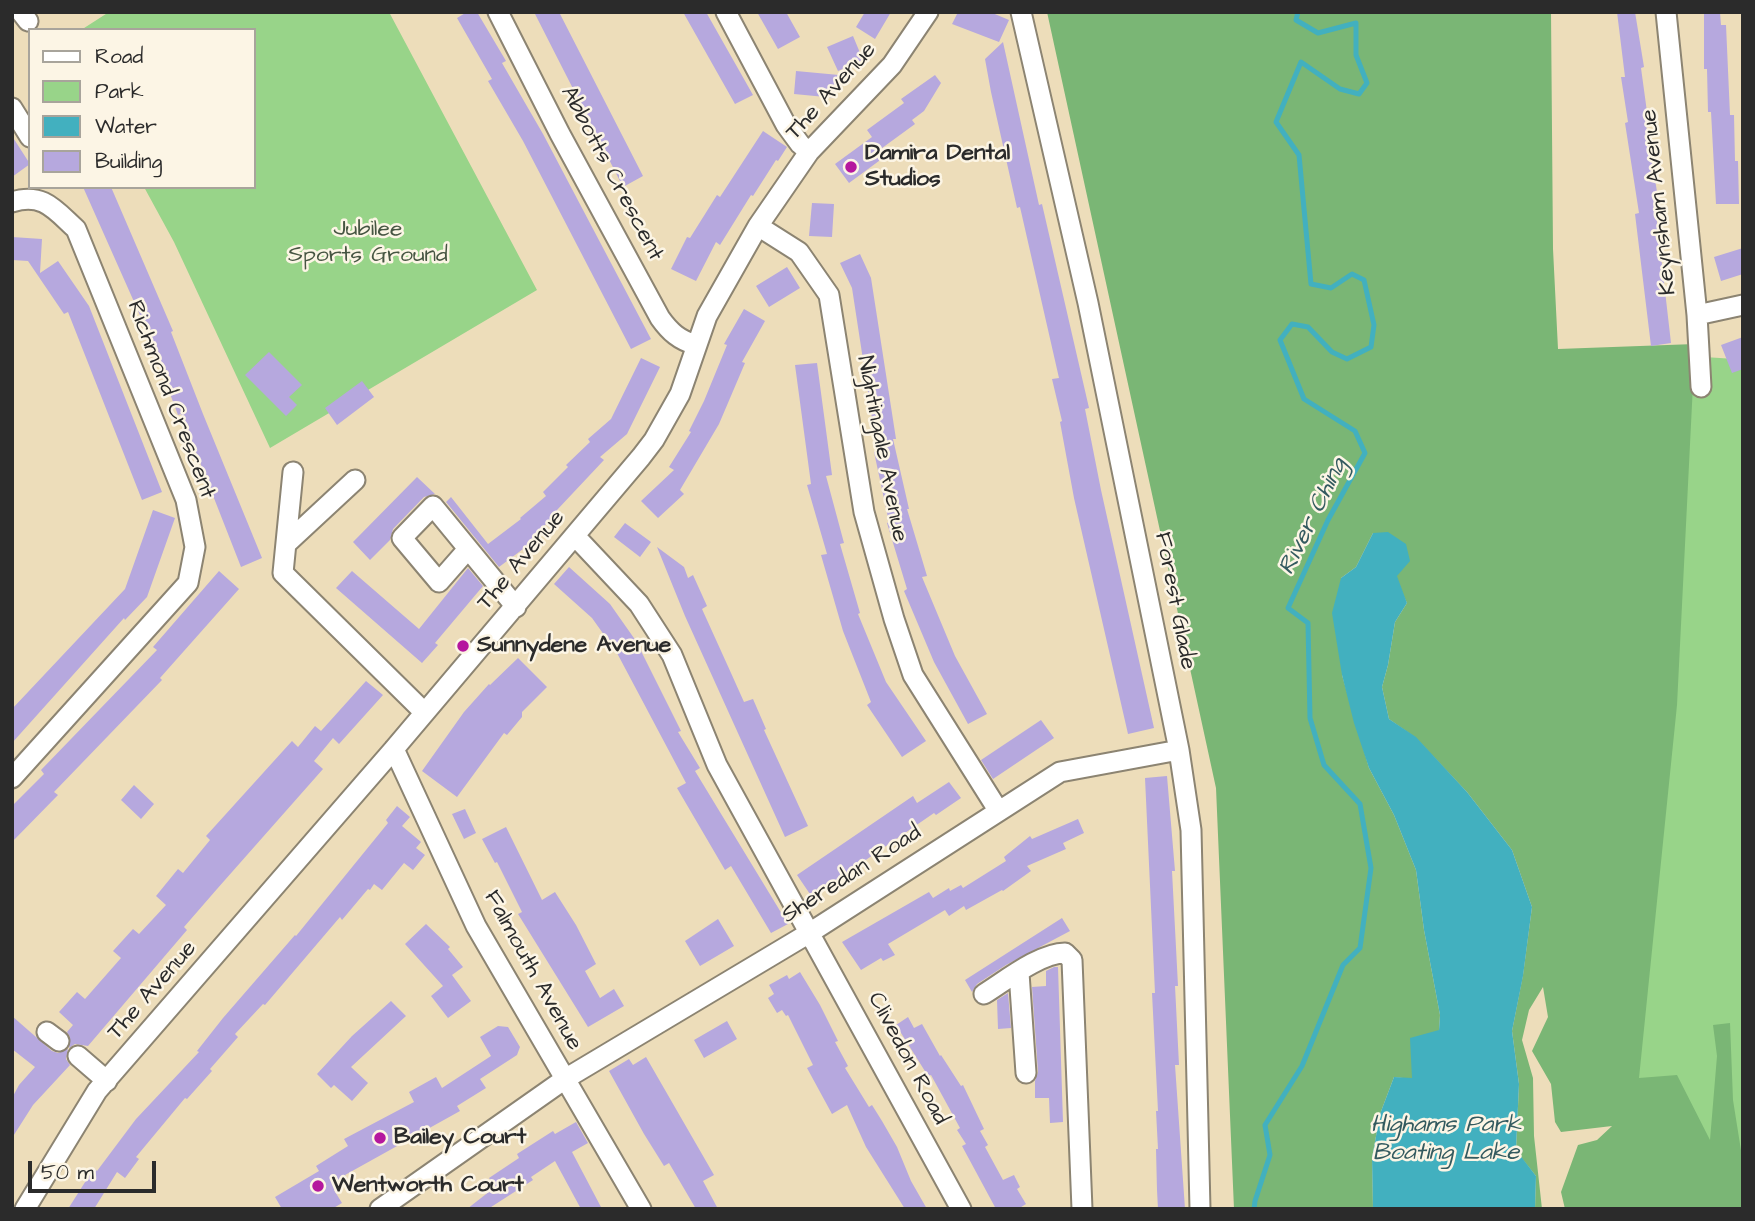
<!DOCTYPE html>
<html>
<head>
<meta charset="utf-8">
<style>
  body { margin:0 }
  #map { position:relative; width:1755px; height:1221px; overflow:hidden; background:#edddba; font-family:"Architects Daughter",sans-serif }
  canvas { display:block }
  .frame { position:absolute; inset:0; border:14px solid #2b2b2b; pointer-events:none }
  .legend { position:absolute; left:28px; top:28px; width:228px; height:161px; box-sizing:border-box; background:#fcf5e5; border:2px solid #a8a49b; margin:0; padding:9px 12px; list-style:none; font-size:21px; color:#2b2b2b }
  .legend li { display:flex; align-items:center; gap:14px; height:35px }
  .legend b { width:35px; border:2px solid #a8a49b }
  .scale { position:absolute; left:28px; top:1161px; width:128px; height:32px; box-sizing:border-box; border:4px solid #2b2b2b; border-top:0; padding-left:9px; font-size:21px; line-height:24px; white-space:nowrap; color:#2b2b2b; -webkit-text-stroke:5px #fcf5e5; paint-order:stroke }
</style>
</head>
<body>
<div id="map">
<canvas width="1755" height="1221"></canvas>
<div class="frame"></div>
<ul class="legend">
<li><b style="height:9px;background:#fff"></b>Road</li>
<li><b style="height:19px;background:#98d489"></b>Park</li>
<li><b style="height:19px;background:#42b0bf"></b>Water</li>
<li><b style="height:19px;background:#b6a8de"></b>Building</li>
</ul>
<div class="scale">50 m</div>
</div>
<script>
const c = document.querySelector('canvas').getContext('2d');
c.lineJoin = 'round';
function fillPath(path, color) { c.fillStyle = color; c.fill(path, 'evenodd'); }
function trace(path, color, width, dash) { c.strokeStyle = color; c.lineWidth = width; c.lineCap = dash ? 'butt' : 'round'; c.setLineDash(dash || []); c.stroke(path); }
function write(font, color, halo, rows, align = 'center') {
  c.font = font + ' "Architects Daughter",sans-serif'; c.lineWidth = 5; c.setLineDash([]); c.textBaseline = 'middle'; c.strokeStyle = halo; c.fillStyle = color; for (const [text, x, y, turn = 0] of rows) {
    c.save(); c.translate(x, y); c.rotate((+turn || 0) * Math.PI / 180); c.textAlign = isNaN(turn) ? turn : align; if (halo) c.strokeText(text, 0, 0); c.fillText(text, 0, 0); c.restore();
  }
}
const green = new Path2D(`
  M109,12h280l148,278 -267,158 -96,-206 -30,-55h110v-157h-173z
  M1689,356l46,3 8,10v840h-37l-73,-119z`);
const forest = new Path2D(`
  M1047,12h504l2,237 5,100 137,-5 -18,361 -38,373 38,-3 33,65 7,-84 -4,-31 17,-2 3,77 10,63 -1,46h-177l-4,-17 17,-47 19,-5 15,-14 -51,6 -6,-10 -4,-38 -19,-33 16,-34 -5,-30 -14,23 -7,30 11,38 1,58 8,73h-7l1,-33 -20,-25 3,-67 -7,-53 11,-56 9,-68 -20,-57 -45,-58 -51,-54 -27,-19 -7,-32 6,-22 7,-43 12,-19 -34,-70 -17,34 -15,11 1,97 27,93 25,47 22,55 8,60 16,85 -1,15 -27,49 -18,-2 -14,37 -8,44 1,51h-139l-18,-421z`);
const water = new Path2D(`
  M1388,532l18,12 4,17 -13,15 10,27 -12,19 -7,43 -6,22 7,32 27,18 51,55 45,58 20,57 -9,69 -11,55 7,53 -3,66 20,26 -1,33h-162l-1,-51 8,-44 14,-37 18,1 -2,-40 29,-8 1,-15 -16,-85 -8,-60 -22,-55 -25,-47 -15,-45 -12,-48 -10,-62 9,-35 15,-11 17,-34z`);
const stream = new Path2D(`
  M1254,1209l1,-8 15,-46 -5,-30 37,-59 41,-101 17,-17 11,-80 -11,-64 -36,-39 -14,-47 -2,-95 -20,-15 40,-88 37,-67 -10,-22 -51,-32 -24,-59 12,-16 16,3 24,25 15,7 24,-12 3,-22 -10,-45 -12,-6 -21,14 -20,-4 -12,-129 -23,-33 25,-60 39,27 19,5 8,-11 -11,-28v-32l-38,10 -22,-13 2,-8`);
const building = new Path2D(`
  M467,12h10l29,49 -4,2 41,71 108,205 -20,10 -108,-208 -35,-60 4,-2 -35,-61z
  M534,12h25l84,164 -20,11z
  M683,12h23l47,83 -18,9z
  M757,12h29l14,25 -22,12z
  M865,12h26l-16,27 -19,-12z
  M958,12h32l19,8 -10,22 -47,-18z
  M1617,12h18l9,55 -3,1 6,44h-3l15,92h-4l16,139 -20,3 -16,-132 4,-1 -14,-90 3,-1 -7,-45h4z
  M1704,12h16l1,13h5l4,90h4l1,46h3l1,43h-23l-5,-92h-3l-1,-43h-3z
  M853,36l10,24 -25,11 -11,-24z
  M1003,42l36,163 3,-1 47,204 -4,1 16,81 53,238 -26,6 -54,-236 -14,-76 2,-1 -10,-42 7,-1 -39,-171 -3,1 -26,-116 -6,-33z
  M796,71l43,4 -3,23 -42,-4z
  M935,75l6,8 -17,28 -12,9 3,4 -37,27 5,7 -34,25 -14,-19 37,-27 -5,-7 37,-27 -3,-4z
  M763,131l24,16 -9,14 -2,-1 -23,36 -2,-1 -31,50 -4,-3 -20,39 -25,-12 16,-32 3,1 27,-43 3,2z
  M12,136l18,28 -18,13z
  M83,187h28l62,144 -2,1 32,82 59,144 -21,9 -60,-153 -3,1 -6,-16 -19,-49 2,-1z
  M812,203l22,1 -2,33 -23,-1z
  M12,237l30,2 -2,34 18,-12 31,45 73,186 -20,8 -74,-188 -4,2 -36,-53 -16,-1z
  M1743,248v26l-22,7 -7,-24z
  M860,254l11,24 25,161h-3l16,70h-2l20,67 -5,1 33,79 32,58 -19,10 -34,-62 -30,-71 3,-2 -20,-66 2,-1 -15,-70 3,-1 -25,-163 -12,-25z
  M787,267l13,21 -31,19 -13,-21z
  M744,309l21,12 -23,41 3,1 -26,61 -39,66 4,4 -26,24 -17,-17 33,-31 -5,-3 22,-35 -2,-1 15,-30 23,-56 -3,-1z
  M1743,337v32l-11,4 -11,-28z
  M269,352l33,33 -13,12 8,8 -11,11 -41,-41z
  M641,358l19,9 -33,67 -27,23 4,3 -47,50 2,3 -27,23 3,4 -36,27 -53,-65 5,-5 37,47 33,-25 -1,-1 26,-22 -3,-4 25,-25 -2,-2 24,-23 -2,-3 23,-20z
  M817,363l15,112 -6,1 18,67 -4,1 20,69 -2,1 28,68 40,59 -24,16 -35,-52 4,-3 -28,-71 -22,-76 6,-1 -20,-69 4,-1 -16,-119z
  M362,381l12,16 -37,28 -12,-17z
  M417,477l18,17 -11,3 -31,32 -3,11 -20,20 -17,-18z
  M153,510l22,8 -28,79 -22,23 -1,-2 -112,125v-34l113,-120z
  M625,523l26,19 -11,15 -26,-20z
  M657,547l27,20 4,11 5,-3 14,31 -5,3 29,64 13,29 9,-3 13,30 -2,1 44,96 -23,11 -100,-221z
  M569,567l41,37 26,37 45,90 -3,1 22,36 -5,3 93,153 -17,9 -40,-67 -6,4 -48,-82 9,-5 -69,-130 -25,-35 -38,-34z
  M468,568l15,18 -48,57 3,2 -16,18 -86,-75 16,-17 67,58z
  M219,571l20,18 -79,89 2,2 -108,112 4,3 -46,47v-36l32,-32 -3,-4 116,-120 -4,-3z
  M518,658l29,29 -25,25v5l-15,18 -3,-2 -47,64 -35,-26 42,-59 25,-28 1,1z
  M366,681l17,14 -44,49 -6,-6 -19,23 9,8 -106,120 -33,38 3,3 -99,116 -13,-2 -6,4 1,-11 -3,-5 6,-7 -14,-13 18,-20 8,7 36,-41 -8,-7 20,-22 6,5 27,-29 -10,-9 22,-27 5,4 27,-33 -4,-4 86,-95 6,6 17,-21 6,5z
  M1041,720l13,18 -61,41 -12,-19z
  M1167,776l8,95h-3l6,115h-3l4,79h-4l10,144h-27l-1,-19 -1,-41h2l-2,-38h2l-6,-118h3l-10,-215z
  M949,782l12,16 -25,17 -2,-2 -122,84 -15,-22 116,-79 4,7z
  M134,785l20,19 -13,15 -20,-19z
  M397,806l13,11 -8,9 19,16 -5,6 9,7 -12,15 -9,-7 -22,27 -8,-6 -4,6 -2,-1 -26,31 -2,-3 -75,88 -2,-1 -28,30 3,3 -28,32 2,2 -25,28 -2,-1 -49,59 3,2 -14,19 -8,-6 -23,37h-26l26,-41 3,3 39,-52 63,-67 -2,-1 26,-33 72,-83 1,1 92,-113 -2,-3z
  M465,809l11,24 -12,6 -12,-25z
  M1078,819l6,14 -21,10 3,6 -39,17 4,5 -28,20 -1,-1 -36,20 -2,-4 -15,10 -4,-6 -57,34 7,11 -12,6 -2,-3 -20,12 -19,-28 87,-50 4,6 16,-10 1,3 11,-6 2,3 43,-27 -2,-4 26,-21 2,3z
  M506,827l36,73 13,-8 21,33 20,39 -11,7 15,27 14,-9 10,17 -36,21 -70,-113 4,-2 -25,-50 -2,1 -13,-24z
  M1062,918l8,13 -64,34 -29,19 -5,8 -7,-12z
  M718,919l16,27 -34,20 -15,-25z
  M426,924l24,23 -2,2 15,18 -11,8 19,26 -23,17 -17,-22 12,-10 -38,-42z
  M1054,967h4l5,155 -13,1 -1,-25h-14v-17l3,-9 -6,-85 14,-1v-15z
  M800,972l20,33 18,36 -3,1 13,24 -3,2 24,39 3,-2 10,16 15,26 14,34 16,28h-22l-39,-62 -19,-42 -15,9 -25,-46 6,-3 -25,-50 -2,1 -4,-6 -5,3 -9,-15 6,-4 -5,-9 18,-10 2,4z
  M1008,993l3,35 -13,1 -1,-29z
  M391,1001l15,15 -55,51 17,16 -16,18 -18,-16 -3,3 -14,-14 35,-38z
  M12,1016l40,35 6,2 10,-4 -2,10 4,6 -37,40 -21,33v-40l7,-13 16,-18 -23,-18z
  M908,1017l6,11 8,-4 18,32 1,-1 20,31 2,-1 21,44 -4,2 8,14 -3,2 18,33 11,-5 6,12 -3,2 9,15 -8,5h-22l-34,-63 4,-2 -9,-14 3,-2 -29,-53 -3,1 -32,-51z
  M727,1021l10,18 -33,19 -10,-18z
  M498,1026l10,1 12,20 -3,8 -37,24 6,9 -29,18 3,5 -115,64 4,7 -15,8 8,13 -10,6h-50l-7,-12 44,-26 -3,-5 32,-20 -4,-7 70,-37 -5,-10 27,-15 6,11 49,-32 -11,-19z
  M646,1057l68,118 -11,6 15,28h-22l-27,-46 -5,3 -20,-32 -35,-63 20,-12 4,6z
  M576,1122l12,21 -16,9 30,57h-21l-26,-48 -24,16 2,3 -45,29h-21l28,-22 -6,-9 30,-20 -2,-4 36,-23 2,3z`);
const minor = new Path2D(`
  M21,12l7,9
  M498,12l62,122 100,184c10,14 19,22 36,27
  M726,12l60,113 14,19 9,8
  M1021,12l67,291 91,447 12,80 9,379
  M1666,12l31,303 4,72
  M12,108l18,29
  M12,202c31,-10 43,8 64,27l110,271 9,47 -7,36 -176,195
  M758,226l41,26 30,43 35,217 30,107 19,56 85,135
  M1697,315l46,-10
  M293,472l-10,101 141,139
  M575,536l64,68 33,51 45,110 244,444
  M286,544l69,-64
  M468,549l-29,33 -37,-44 31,-32 83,101
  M394,749l82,177 165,283
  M1019,973l7,100
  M984,994c21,-13 56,-41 81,-41l7,7 10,249
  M47,1032l12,9
  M78,1056l29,25
  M25,1209l72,-118 297,-342 247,-292 13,-17 26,-46 27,-78 51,-90 51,-74 83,-87 36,-53
  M380,1209l185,-130 246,-147 249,-160 119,-22`);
const markers = [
  [851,167,7,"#b5179e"],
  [463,646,7,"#b5179e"],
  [380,1138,7,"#b5179e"],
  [318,1186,7,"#b5179e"]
];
const streetNames = [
  ["The Avenue",832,92,-48],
  ["Abbotts Crescent",611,174,62],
  ["Keynsham Avenue",1660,202,-96],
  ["Richmond Crescent",170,400,69],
  ["Nightingale Avenue",881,449,79],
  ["The Avenue",522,561,-50],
  ["Forest Glade",1174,601,79],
  ["Sheredan Road",852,875,-33],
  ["Falmouth Avenue",532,971,61],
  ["The Avenue",153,991,-49],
  ["Clivedon Road",907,1059,62]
];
const poiNames = [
  ["Damira Dental",865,154],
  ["Studios",865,180],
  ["Sunnydene Avenue",477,646],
  ["Bailey Court",394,1138],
  ["Wentworth Court",332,1186]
];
const parkNames = [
  ["Jubilee",368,230],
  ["Sports Ground",368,256]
];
const waterNames = [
  ["River Ching",1314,517,-64],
  ["Highams Park",1446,1126],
  ["Boating Lake",1446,1154]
];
fillPath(green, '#98d489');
fillPath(forest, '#7ab675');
fillPath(water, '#42b0bf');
trace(stream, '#42b0bf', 5);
fillPath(building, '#b6a8de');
trace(minor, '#8c8472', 23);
trace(minor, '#fff', 19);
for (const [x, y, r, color] of markers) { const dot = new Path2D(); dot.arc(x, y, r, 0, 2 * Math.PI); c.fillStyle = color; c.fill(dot); trace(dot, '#fcf5e5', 2.5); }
write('23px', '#2b2b2b', '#fcf5e5', streetNames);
write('bold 23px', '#2b2b2b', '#fcf5e5', poiNames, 'left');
write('23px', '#465542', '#fcf5e5', parkNames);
write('italic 24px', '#335a5f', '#fcf5e5', waterNames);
</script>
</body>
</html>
